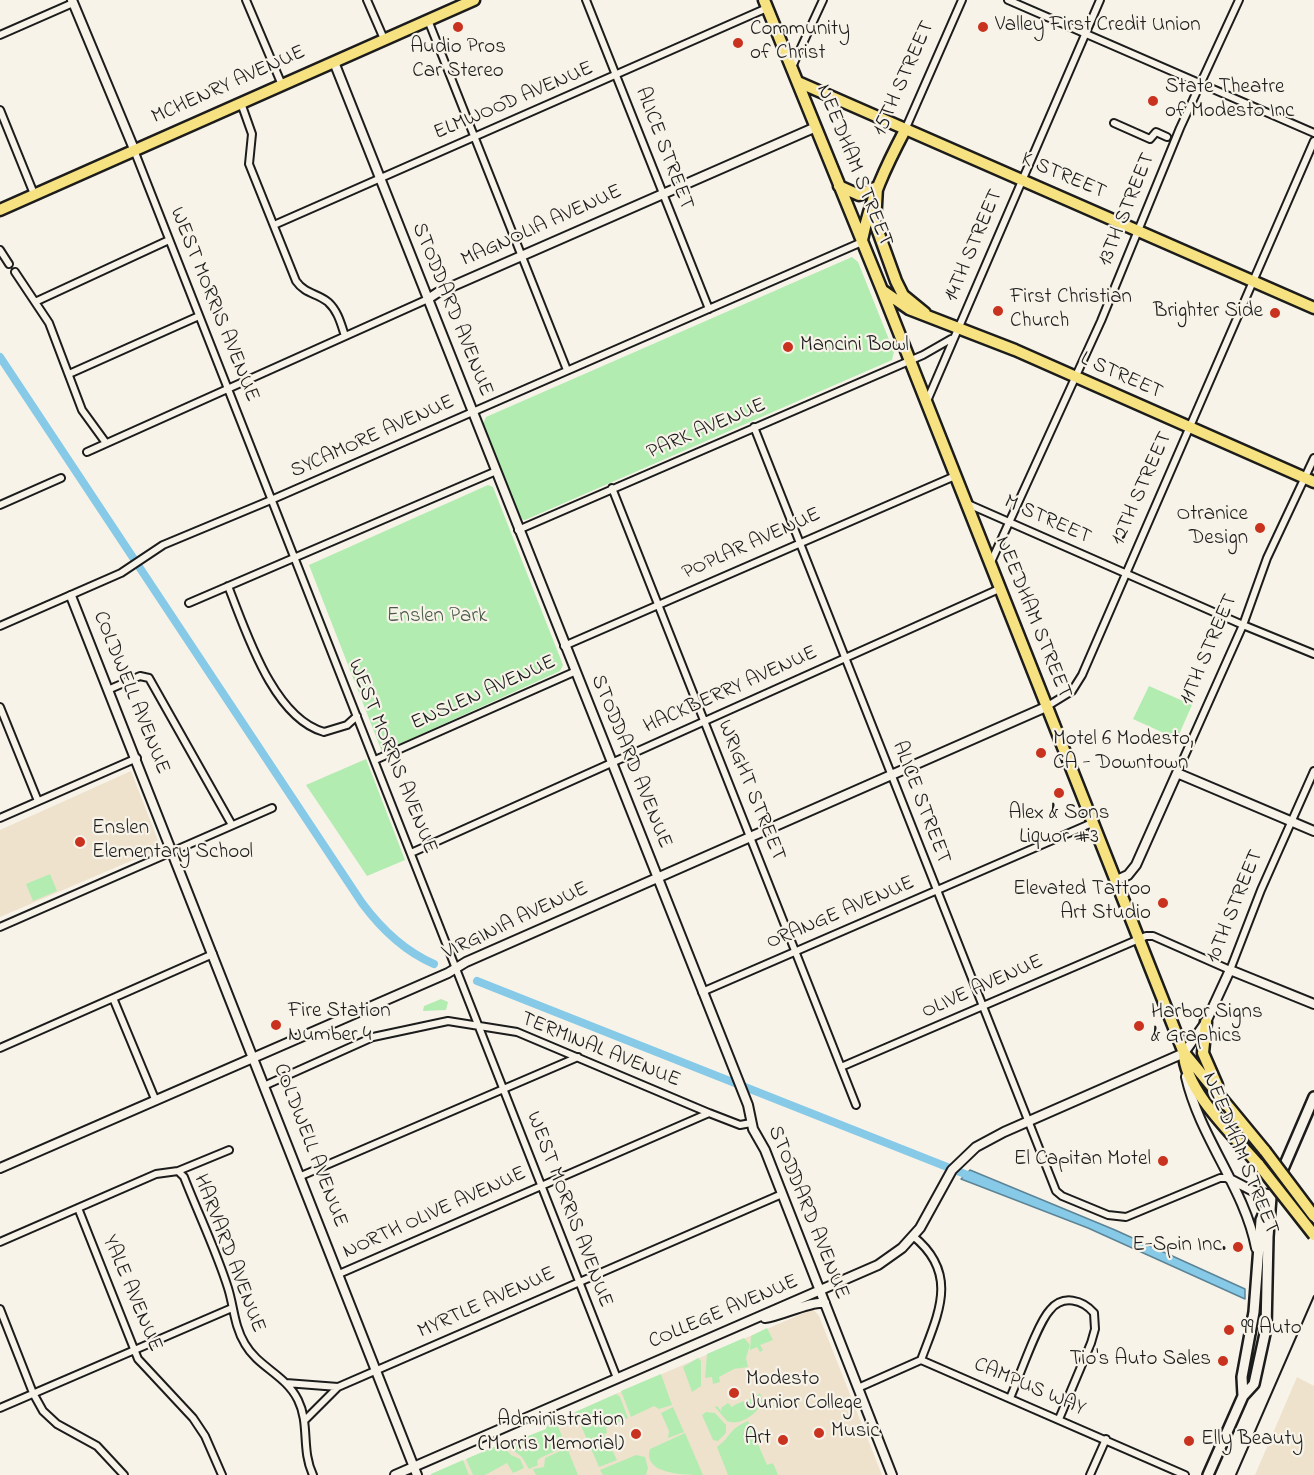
<!DOCTYPE html>
<html>
<head>
<meta charset="utf-8">
<style>
  body { margin:0 }
  canvas { display:block; background:#f7f3e8 }
</style>
</head>
<body>
<canvas width="1314" height="1475"></canvas>
<script>
const c = document.querySelector('canvas').getContext('2d');
c.lineJoin = 'round';
function fillPath(path, color) { c.fillStyle = color; c.fill(path, 'evenodd'); }
function trace(path, color, width, dash) { c.strokeStyle = color; c.lineWidth = width; c.lineCap = dash ? 'butt' : 'round'; c.setLineDash(dash || []); c.stroke(path); }
function write(font, color, halo, rows, align = 'center') {
  c.font = font + ' "Indie Flower",sans-serif'; c.lineWidth = 4.5; c.setLineDash([]); c.textBaseline = 'middle'; c.strokeStyle = halo; c.fillStyle = color; for (const [text, x, y, turn = 0] of rows) {
    c.save(); c.translate(x, y); c.rotate((+turn || 0) * Math.PI / 180); c.textAlign = isNaN(turn) ? turn : align; if (halo) c.strokeText(text, 0, 0); c.fillText(text, 0, 0); c.restore();
  }
}
const built = new Path2D(`
  M131,771l30,77 -161,69v-87z
  M813,1309l6,7 63,159h-451l72,-32 10,-1 33,-13 1,-4 66,-30z
  M1297,1377l17,9v89h-59z`);
const green = new Path2D(`
  M852,257l6,5 36,90 -2,8 -367,160 -4,-1 -38,-95 3,-7z
  M488,485l5,2 70,178 -3,6 -178,81 -73,-187z
  M1149,686l43,19 -15,34 -44,-20z
  M366,759l39,101 -38,16 -61,-91z
  M50,874l7,17 -24,10 -7,-17z
  M441,999l7,3 -2,8 -23,1 1,-5z
  M767,1328l6,12 -13,5 3,5 -3,2 -3,-5 -7,3 1,-14z
  M744,1338l6,7 -4,13 2,9 -14,2 -15,8 1,5 -7,2 -1,-7 -7,1 2,-24z
  M698,1358l3,3v25l-9,6 -9,-25z
  M661,1374l11,31 -13,4 -5,-3 -23,11 -10,-26z
  M760,1393l3,8c-5,12 -23,26 -36,20l-12,-14 2,-1 5,6 -1,-4 7,-5 4,4c8,-7 19,-5 28,-14z
  M616,1394l4,3 8,21 -22,10 1,5 -3,1 13,26 -18,7 -24,-55z
  M673,1407l11,25 -16,6 1,-7 -8,-18z
  M706,1412l9,1 11,12v8l-8,8 -5,-1 -11,-25z
  M748,1421l19,44 6,-2 5,12h-50l-11,-28c16,-12 10,-17 31,-26z
  M552,1423l5,1 9,22 -26,12 -3,3 1,4 -9,4 -7,-12 -19,-14 10,-1 33,-13 1,-4z
  M685,1433l18,42c-16,0 -61,0 -53,-26z
  M501,1444l10,11 9,4 4,9 -11,5 -6,-10 -22,12h-12l-7,-16z
  M567,1448l11,27h-42l-3,-6 11,-2 1,-9z
  M636,1455l9,2 3,11 -2,7h-43l-3,-5z
  M463,1460l6,15h-38v-1z`);
const water = new Path2D(`
  M970,1170l145,60 130,59v10l-157,-71 -127,-49z`);
const canal = new Path2D(`
  M0,357l362,546c20,27 42,48 72,61
  M477,981l498,197`);
const minor = new Path2D(`
  M246,0l36,85
  M367,0l17,39
  M586,0l123,309
  M1008,0l306,133
  M428,20l139,350
  M0,35l73,-32
  M792,67l31,-67
  M241,103l11,31 -3,30 47,117c9,13 21,12 32,21 10,9 13,22 17,34
  M0,110l34,84
  M1114,123l36,16 6,-7 11,5
  M905,130l57,-130
  M134,150l483,1228
  M274,225l493,-217
  M0,250l9,14
  M15,272l34,51 33,87 24,33
  M35,302l134,-62
  M69,374l130,-58
  M927,401l173,-401
  M754,427l302,764 6,5 46,19 18,2 94,-39h8
  M87,452l341,-153
  M612,488l244,617
  M968,504l275,121 71,29
  M0,505l61,-27
  M518,530l405,-175 28,-16
  M991,562l110,-241 79,-193 59,-128
  M228,586c18,45 45,132 96,146l23,-7 10,-9
  M189,603l305,-131
  M0,626l121,-53 42,-28 108,-45 591,-258
  M564,646l391,-170
  M110,689l30,-13 9,2 83,147
  M0,707l38,94
  M1046,707l26,-16 10,-16 232,-534
  M375,760l199,-88
  M1177,773l66,-148 24,-67 47,-100
  M0,818l137,-60
  M411,853l588,-264
  M0,927l272,-119
  M702,992l390,-169
  M113,998l42,101
  M0,1048l213,-94
  M841,1067l305,-131h7l77,34 31,-80 53,-119
  M266,1085l107,-48 75,-16 69,11 192,81 31,12 11,-2
  M178,1171l51,-21
  M301,1176l277,-119
  M78,1208l60,151 55,59 12,18 17,39
  M913,1236c47,38 25,78 8,124
  M0,1242l156,-68 22,-3 6,6c14,36 32,73 44,111 6,19 6,38 17,56 13,23 41,31 53,56 12,24 3,50 15,75
  M339,1274l370,-161
  M0,1309l33,84 10,18 14,13 40,22 27,29
  M286,1383l52,4 444,-193
  M858,1388l63,-28 264,115
  M1010,1398c9,-20 27,-74 40,-88 13,-16 33,-10 44,3l1,16 -4,14 -32,76
  M0,1408l232,-100
  M305,1420l33,-33
  M1090,1475l16,-36`);
const tertiary = new Path2D(`
  M72,0l62,149
  M334,62l414,1043 5,24 12,21 127,325
  M428,299l9,-6 379,-166
  M71,596l346,879
  M1115,881l13,-6 8,-10 41,-92 137,58
  M1186,1077c14,61 59,112 70,171
  M0,1168l448,-195 18,-11 580,-255
  M1228,1178l23,12 20,5
  M765,1318c16,-2 48,-18 60,-15
  M395,1475l483,-210 24,-17 18,-20 32,-58 24,-23 28,-15 180,-79 22,-31 24,-52 84,34`);
const secondary = new Path2D(`
  M1243,1396l-1,-19 12,-65 7,-92 53,-123
  M1208,1475l35,-79 11,-12 12,-55 2,-92 3,-40`);
const primary = new Path2D(`
  M764,0l118,290 302,763c0,37 52,85 75,112
  M798,82l516,226
  M839,186l20,9 18,-8 -2,36 21,58 7,14 22,18
  M0,210l474,-210
  M862,240c8,-40 24,-74 43,-110
  M882,290l27,19 106,41 299,132
  M1206,1022l-3,31 14,32
  M1185,1054l80,97`);
const rail = new Path2D(`
  M1236,1475l78,-179`);
const primaryBridge = new Path2D(`
  M1265,1151l49,65
  M1259,1165l55,70`);
const markers = [
  [458,27,6,"#c8321e"],
  [983,27,6,"#c8321e"],
  [738,43,6,"#c8321e"],
  [1153,101,6,"#c8321e"],
  [998,311,6,"#c8321e"],
  [1275,313,6,"#c8321e"],
  [788,347,6,"#c8321e"],
  [1260,528,6,"#c8321e"],
  [1041,753,6,"#c8321e"],
  [1059,793,6,"#c8321e"],
  [80,842,6,"#c8321e"],
  [1163,903,6,"#c8321e"],
  [276,1025,6,"#c8321e"],
  [1139,1026,6,"#c8321e"],
  [1163,1161,6,"#c8321e"],
  [1238,1247,6,"#c8321e"],
  [1229,1330,6,"#c8321e"],
  [1223,1361,6,"#c8321e"],
  [734,1393,6,"#c8321e"],
  [819,1433,6,"#c8321e"],
  [636,1434,6,"#c8321e"],
  [783,1440,6,"#c8321e"],
  [1189,1441,6,"#c8321e"]
];
const poiNames = [
  ["Valley First Credit Union",995,27],
  ["Community",750,31],
  ["of Christ",750,55],
  ["Audio Pros",458,49,"center"],
  ["Car Stereo",458,73,"center"],
  ["State Theatre",1165,89],
  ["of Modesto Inc",1165,113],
  ["First Christian",1010,299],
  ["Church",1010,323],
  ["Brighter Side",1263,313,"right"],
  ["Mancini Bowl",800,347],
  ["Otranice",1248,516,"right"],
  ["Design",1248,540,"right"],
  ["Motel 6 Modesto,",1053,741],
  ["CA - Downtown",1053,765],
  ["Alex & Sons",1059,815,"center"],
  ["Liquor #3",1059,839,"center"],
  ["Enslen",92,830],
  ["Elementary School",92,854],
  ["Elevated Tattoo",1151,891,"right"],
  ["Art Studio",1151,915,"right"],
  ["Fire Station",288,1013],
  ["Number 4",288,1037],
  ["Harbor Signs",1151,1014],
  ["& Graphics",1151,1038],
  ["El Capitan Motel",1151,1161,"right"],
  ["E-Spin Inc.",1226,1247,"right"],
  ["99 Auto",1241,1330],
  ["Tio's Auto Sales",1211,1361,"right"],
  ["Modesto",746,1381],
  ["Junior College",746,1405],
  ["Administration",624,1422,"right"],
  ["(Morris Memorial)",624,1446,"right"],
  ["Music",831,1433],
  ["Art",771,1440,"right"],
  ["Elly Beauty",1201,1441]
];
const streetNames = [
  ["15TH STREET",905,79,-66],
  ["MCHENRY AVENUE",229,86,-24],
  ["ELMWOOD AVENUE",514,102,-23],
  ["ALICE STREET",663,149,69],
  ["NEEDHAM STREET",853,166,68],
  ["K STREET",1063,177,23],
  ["13TH STREET",1128,210,-68],
  ["MAGNOLIA AVENUE",542,227,-24],
  ["14TH STREET",975,246,-67],
  ["WEST MORRIS AVENUE",213,305,68],
  ["STODDARD AVENUE",451,310,68],
  ["L STREET",1121,377,24],
  ["PARK AVENUE",707,430,-23],
  ["SYCAMORE AVENUE",373,438,-24],
  ["12TH STREET",1143,489,-66],
  ["M STREET",1047,521,24],
  ["POPLAR AVENUE",752,545,-24],
  ["NEEDHAM STREET",1032,618,68],
  ["11TH STREET",1210,650,-67],
  ["HACKBERRY AVENUE",731,691,-24],
  ["COLDWELL AVENUE",130,693,68],
  ["ENSLEN AVENUE",484,694,-24],
  ["WEST MORRIS AVENUE",391,757,68],
  ["STODDARD AVENUE",630,762,68],
  ["WRIGHT STREET",750,791,68],
  ["ALICE STREET",920,803,69],
  ["10TH STREET",1236,907,-68],
  ["ORANGE AVENUE",841,914,-23],
  ["VIRGINIA AVENUE",516,922,-25],
  ["OLIVE AVENUE",983,988,-24],
  ["TERMINAL AVENUE",600,1051,22],
  ["COLDWELL AVENUE",309,1146,69],
  ["NEEDHAM STREET",1239,1154,68],
  ["WEST MORRIS AVENUE",568,1210,69],
  ["STODDARD AVENUE",807,1213,68],
  ["NORTH OLIVE AVENUE",435,1214,-24],
  ["HARVARD AVENUE",228,1254,69],
  ["YALE AVENUE",131,1294,67],
  ["MYRTLE AVENUE",487,1304,-24],
  ["COLLEGE AVENUE",724,1313,-23],
  ["CAMPUS WAY",1029,1388,23]
];
const parkNames = [
  ["Enslen Park",437,618]
];
fillPath(built, '#efe2cd');
fillPath(green, '#b2ecb1');
fillPath(water, '#87cae8');
trace(water, '#5c8496', 1.5);
trace(canal, '#87cae8', 8);
trace(minor, '#1c1c1c', 10);
trace(tertiary, '#1c1c1c', 12);
trace(secondary, '#1c1c1c', 14);
trace(primary, '#1c1c1c', 15);
trace(minor, '#f7f3e8', 6);
trace(tertiary, '#f7f3e8', 8);
trace(secondary, '#f7f3e8', 9);
trace(primary, '#f7e281', 10);
trace(rail, '#1c1c1c', 2);
trace(primaryBridge, '#1c1c1c', 15, []);
trace(primaryBridge, '#f7e281', 10);
for (const [x, y, r, color] of markers) { const dot = new Path2D(); dot.arc(x, y, r, 0, 2 * Math.PI); c.fillStyle = color; c.fill(dot); trace(dot, '#f7f3e8', 2); }
write('21px', '#1c1c1c', '#f7f3e8', poiNames, 'left');
write('21px', '#1c1c1c', '#f7f3e8', streetNames);
write('21px', '#495a49', '#f7f3e8', parkNames);
</script>
</body>
</html>
